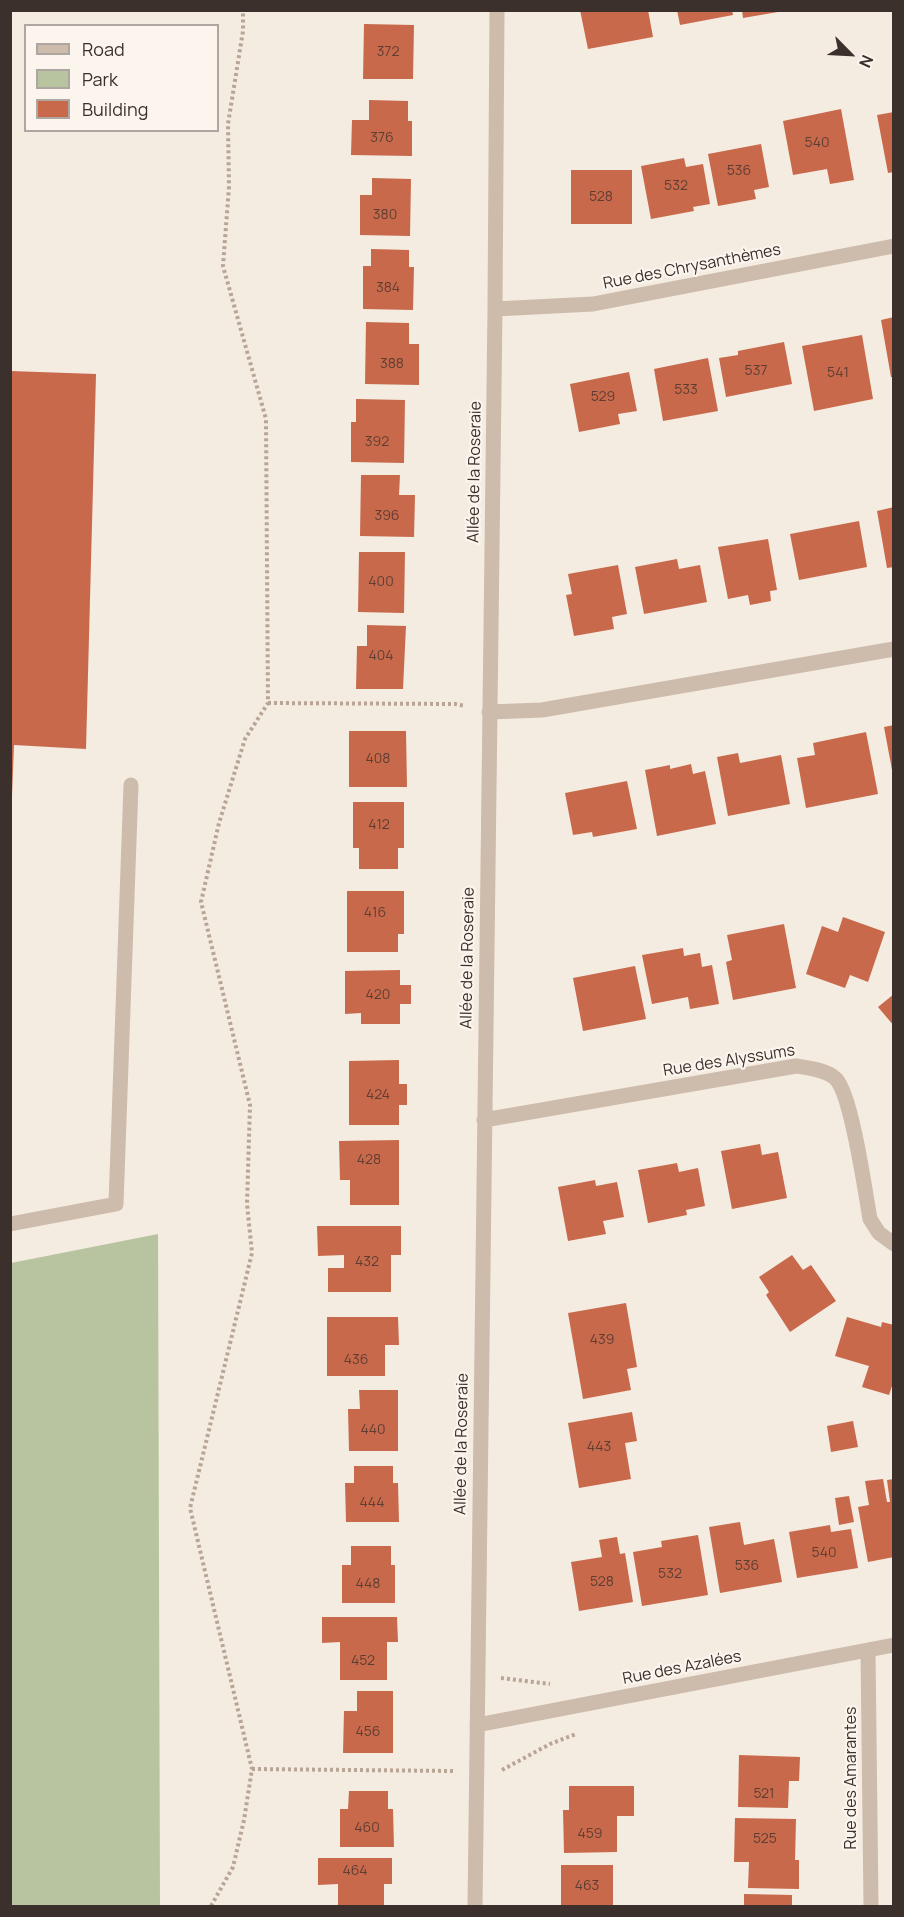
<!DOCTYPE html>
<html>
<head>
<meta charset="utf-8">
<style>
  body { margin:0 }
  #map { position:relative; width:904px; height:1917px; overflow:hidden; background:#f4ebe1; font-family:Manrope,sans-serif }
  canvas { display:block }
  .frame { position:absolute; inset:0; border:12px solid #3b302b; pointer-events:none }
  .legend { position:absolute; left:24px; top:24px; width:195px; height:108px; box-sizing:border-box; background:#fbf5ee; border:2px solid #aea6a0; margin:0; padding:8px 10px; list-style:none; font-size:18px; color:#3b302b }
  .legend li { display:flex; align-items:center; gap:12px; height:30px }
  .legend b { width:30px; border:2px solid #aea6a0 }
  .north { position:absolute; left:820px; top:24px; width:60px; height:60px; -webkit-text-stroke:4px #fbf5ee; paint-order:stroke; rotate:114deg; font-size:16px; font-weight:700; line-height:24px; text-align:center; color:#3b302b }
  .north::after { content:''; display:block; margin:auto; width:21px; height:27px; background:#3b302b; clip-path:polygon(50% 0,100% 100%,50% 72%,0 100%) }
</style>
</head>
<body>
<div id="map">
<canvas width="904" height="1917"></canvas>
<div class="frame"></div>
<ul class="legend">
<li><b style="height:8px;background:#cdbbac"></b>Road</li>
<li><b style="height:16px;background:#b8c4a0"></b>Park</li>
<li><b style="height:16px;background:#c8694b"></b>Building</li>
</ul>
<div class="north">N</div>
</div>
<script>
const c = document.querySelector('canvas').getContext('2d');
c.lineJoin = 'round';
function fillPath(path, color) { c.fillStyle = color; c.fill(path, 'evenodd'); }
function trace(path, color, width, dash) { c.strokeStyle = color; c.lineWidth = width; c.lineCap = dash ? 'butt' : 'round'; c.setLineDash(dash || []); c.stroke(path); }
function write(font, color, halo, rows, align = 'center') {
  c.font = font + ' Manrope,sans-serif'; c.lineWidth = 4.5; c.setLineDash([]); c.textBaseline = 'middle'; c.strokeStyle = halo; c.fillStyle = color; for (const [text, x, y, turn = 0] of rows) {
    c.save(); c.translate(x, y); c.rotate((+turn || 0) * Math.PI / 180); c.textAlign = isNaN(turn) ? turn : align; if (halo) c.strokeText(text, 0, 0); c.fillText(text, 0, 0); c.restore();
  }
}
const green = new Path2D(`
  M158,1234l2,672h-149v-643z`);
const building = new Path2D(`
  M580,10h68l5,27 -65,12z
  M677,10h55l1,5 -53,10z
  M742,10h36v2l-35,6z
  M364,24l50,1 -1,54h-50z
  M369,100l39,1v20h4v35l-61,-1 1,-35h17z
  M841,109l13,71 -24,4 -3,-15 -34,6 -10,-54z
  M894,112v60l-6,1 -11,-58z
  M761,144l8,43 -15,3 2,9 -38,7 -10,-52z
  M684,158l2,9 17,-3 7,40 -17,3 1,4 -43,8 -10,-53z
  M571,170h61v54h-61z
  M372,178l39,1 -1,57 -50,-1v-40h12z
  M371,249l38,1v17h5l-1,43 -50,-1v-43h8z
  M894,317v60h-3l-10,-57z
  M366,322l43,1v21h10v41l-54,-1z
  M862,335l11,64 -59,12 -12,-65z
  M784,342l8,42 -66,13 -7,-39 19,-3v-4z
  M708,358l10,53 -55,10 -9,-52z
  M10,371l86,3 -10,375 -72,-4 -2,51h-2z
  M629,372l8,39 -19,3 2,10 -41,8 -9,-48z
  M356,399l49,1 -1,63 -53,-1v-40h5z
  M361,475h39l-1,20h16l-1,42 -54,-1z
  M894,507v60l-7,1 -10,-57z
  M859,521l8,46 -68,13 -9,-46z
  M768,539l9,51 -7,1 1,10 -21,4 -2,-10 -20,4 -10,-52z
  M359,552h46l-1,61 -46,-1z
  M677,559l2,10 21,-4 7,37 -63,12 -9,-47z
  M618,565l9,49 -15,3 2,12 -40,7 -8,-41 6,-1 -4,-20z
  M367,625l39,1 -3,63h-47l1,-43h10z
  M894,725v45h-2l-8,-43z
  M349,731h57l1,56h-58z
  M866,732l12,62 -72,14 -9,-50 18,-3 -2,-12z
  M738,753l2,10 41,-8 9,49 -62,12 -11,-59z
  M691,764l2,10 12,-3 11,53 -59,12 -12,-66 25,-5v4z
  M627,781l10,48 -44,8 -1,-5 -19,3 -8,-42z
  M353,802h51v46h-6v21h-39v-21h-6z
  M347,891h57v43h-6v18h-51z
  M843,917l42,15 -17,50 -18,-7 -5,13 -39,-14 16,-48 16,6z
  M784,924l12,64 -63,12 -7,-38 6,-2 -5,-25z
  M683,948l1,8 16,-3 2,14 10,-2 7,39 -29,5 -2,-12 -36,7 -10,-49z
  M635,966l11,53 -63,12 -10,-53z
  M400,970v15h11v19h-11v20h-39v-11l-16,1v-43z
  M894,994v32l-16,-19z
  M399,1060v24h8v21h-8v20h-50v-64z
  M399,1140v65h-49v-25h-10l-1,-39z
  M760,1144l2,11 16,-3 9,46 -55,11 -11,-58z
  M677,1163l2,9 19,-4 7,38 -19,4 1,5 -39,8 -10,-53z
  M595,1180l1,6 21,-4 7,35 -21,4 3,13 -38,7 -10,-54z
  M317,1226h84v29h-10v37h-63v-24h16v-13l-26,1z
  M792,1255l11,15 8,-5 25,36 -46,31 -24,-37 3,-3 -10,-15z
  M626,1303l11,64 -10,2 4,21 -48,9 -15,-86z
  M327,1317h71l1,28h-14v31h-58z
  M847,1317l34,10 1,-5 12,3v55l-5,15 -27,-8 7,-21 -34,-10z
  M359,1390h39v61h-49l-1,-42h12z
  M632,1412l5,29 -12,2 6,36 -52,9 -11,-65z
  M853,1421l5,26 -27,5 -4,-26z
  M354,1466h39v17h5l1,39h-53l-1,-39h9z
  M883,1479l4,23h3l-3,-22 7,-1v78l-26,5 -10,-55 11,-2 -4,-24z
  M849,1496l5,26 -15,3 -4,-27z
  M740,1522l4,23 30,-6 8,43 -62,11 -11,-66z
  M830,1525l1,7 20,-3 7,39 -61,10 -8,-46z
  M698,1535l10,60 -66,11 -9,-54 29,-5 -1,-6z
  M617,1537l3,17 5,-1 8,49 -54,9 -8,-49 31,-5 -3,-17z
  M351,1546h40v19h4v38h-53v-38h9z
  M322,1617h75l1,25h-11v38h-47v-38l-18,1z
  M357,1691h36v62h-50l1,-42h13z
  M739,1755l61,2 -1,24h-10l-1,27 -50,-1z
  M569,1786h65v30h-17v36l-53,1 -1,-43h6z
  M349,1791h39v18h5l1,38h-54v-38h8z
  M735,1818l61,1 -1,41h4v29l-51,-1 1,-26h-15z
  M318,1858h74v26h-8v22h-46v-22l-20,1z
  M561,1865h52v41h-52z
  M744,1894l48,1v11h-48z`);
const path = new Path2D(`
  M268,703l187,1 10,2
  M501,1678l49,6
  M252,1769l201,2
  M502,1770l48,-26 26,-10
  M211,1906l22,-39 11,-47 8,-51 -62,-261 62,-255 -5,-49 3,-99 -49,-203 18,-79 26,-84 23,-36 -2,-284 -43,-153 6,-79 -1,-63 15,-93v-21`);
const service = new Path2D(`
  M10,1224l106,-20 15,-419`);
const minor = new Path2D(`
  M495,309l98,-5 301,-58
  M489,712l53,-2 352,-61
  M484,1120l312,-54c12,2 31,4 40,13 16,17 29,112 34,140l9,14 15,11
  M868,1650l3,256
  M477,1725l417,-80
  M475,1906l20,-1597 2,-299`);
const numberNames = [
  ["372",388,52],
  ["376",382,138],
  ["540",817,143],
  ["536",739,171],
  ["532",676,186],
  ["528",601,197],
  ["380",385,215],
  ["384",388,288],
  ["388",392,364],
  ["537",756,371],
  ["541",838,373],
  ["533",686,390],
  ["529",603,397],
  ["392",377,442],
  ["396",387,516],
  ["400",381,582],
  ["404",381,656],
  ["408",378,759],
  ["412",379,825],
  ["416",375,913],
  ["420",378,995],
  ["424",378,1095],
  ["428",369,1160],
  ["432",367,1262],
  ["439",602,1340],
  ["436",356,1360],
  ["440",373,1430],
  ["443",599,1447],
  ["444",372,1503],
  ["540",824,1553],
  ["536",747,1566],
  ["532",670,1574],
  ["528",602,1582],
  ["448",368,1584],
  ["452",363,1661],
  ["456",368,1732],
  ["521",764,1794],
  ["460",367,1828],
  ["459",590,1834],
  ["525",765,1839],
  ["464",355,1871],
  ["463",587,1886]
];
const streetNames = [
  ["Rue des Chrysanthèmes",692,267,-11],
  ["Allée de la Roseraie",475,472,-89],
  ["Allée de la Roseraie",468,958,-89],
  ["Rue des Alyssums",729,1061,-9],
  ["Allée de la Roseraie",462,1444,-89],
  ["Rue des Azalées",682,1668,-11],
  ["Rue des Amarantes",852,1778,-90]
];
fillPath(green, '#b8c4a0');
fillPath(building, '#c8694b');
trace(path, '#b9a596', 4, [3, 3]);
trace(service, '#cdbbac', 15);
trace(minor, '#cdbbac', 15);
write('14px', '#5e3e33', null, numberNames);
write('16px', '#3b302b', '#fbf5ee', streetNames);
</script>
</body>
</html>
